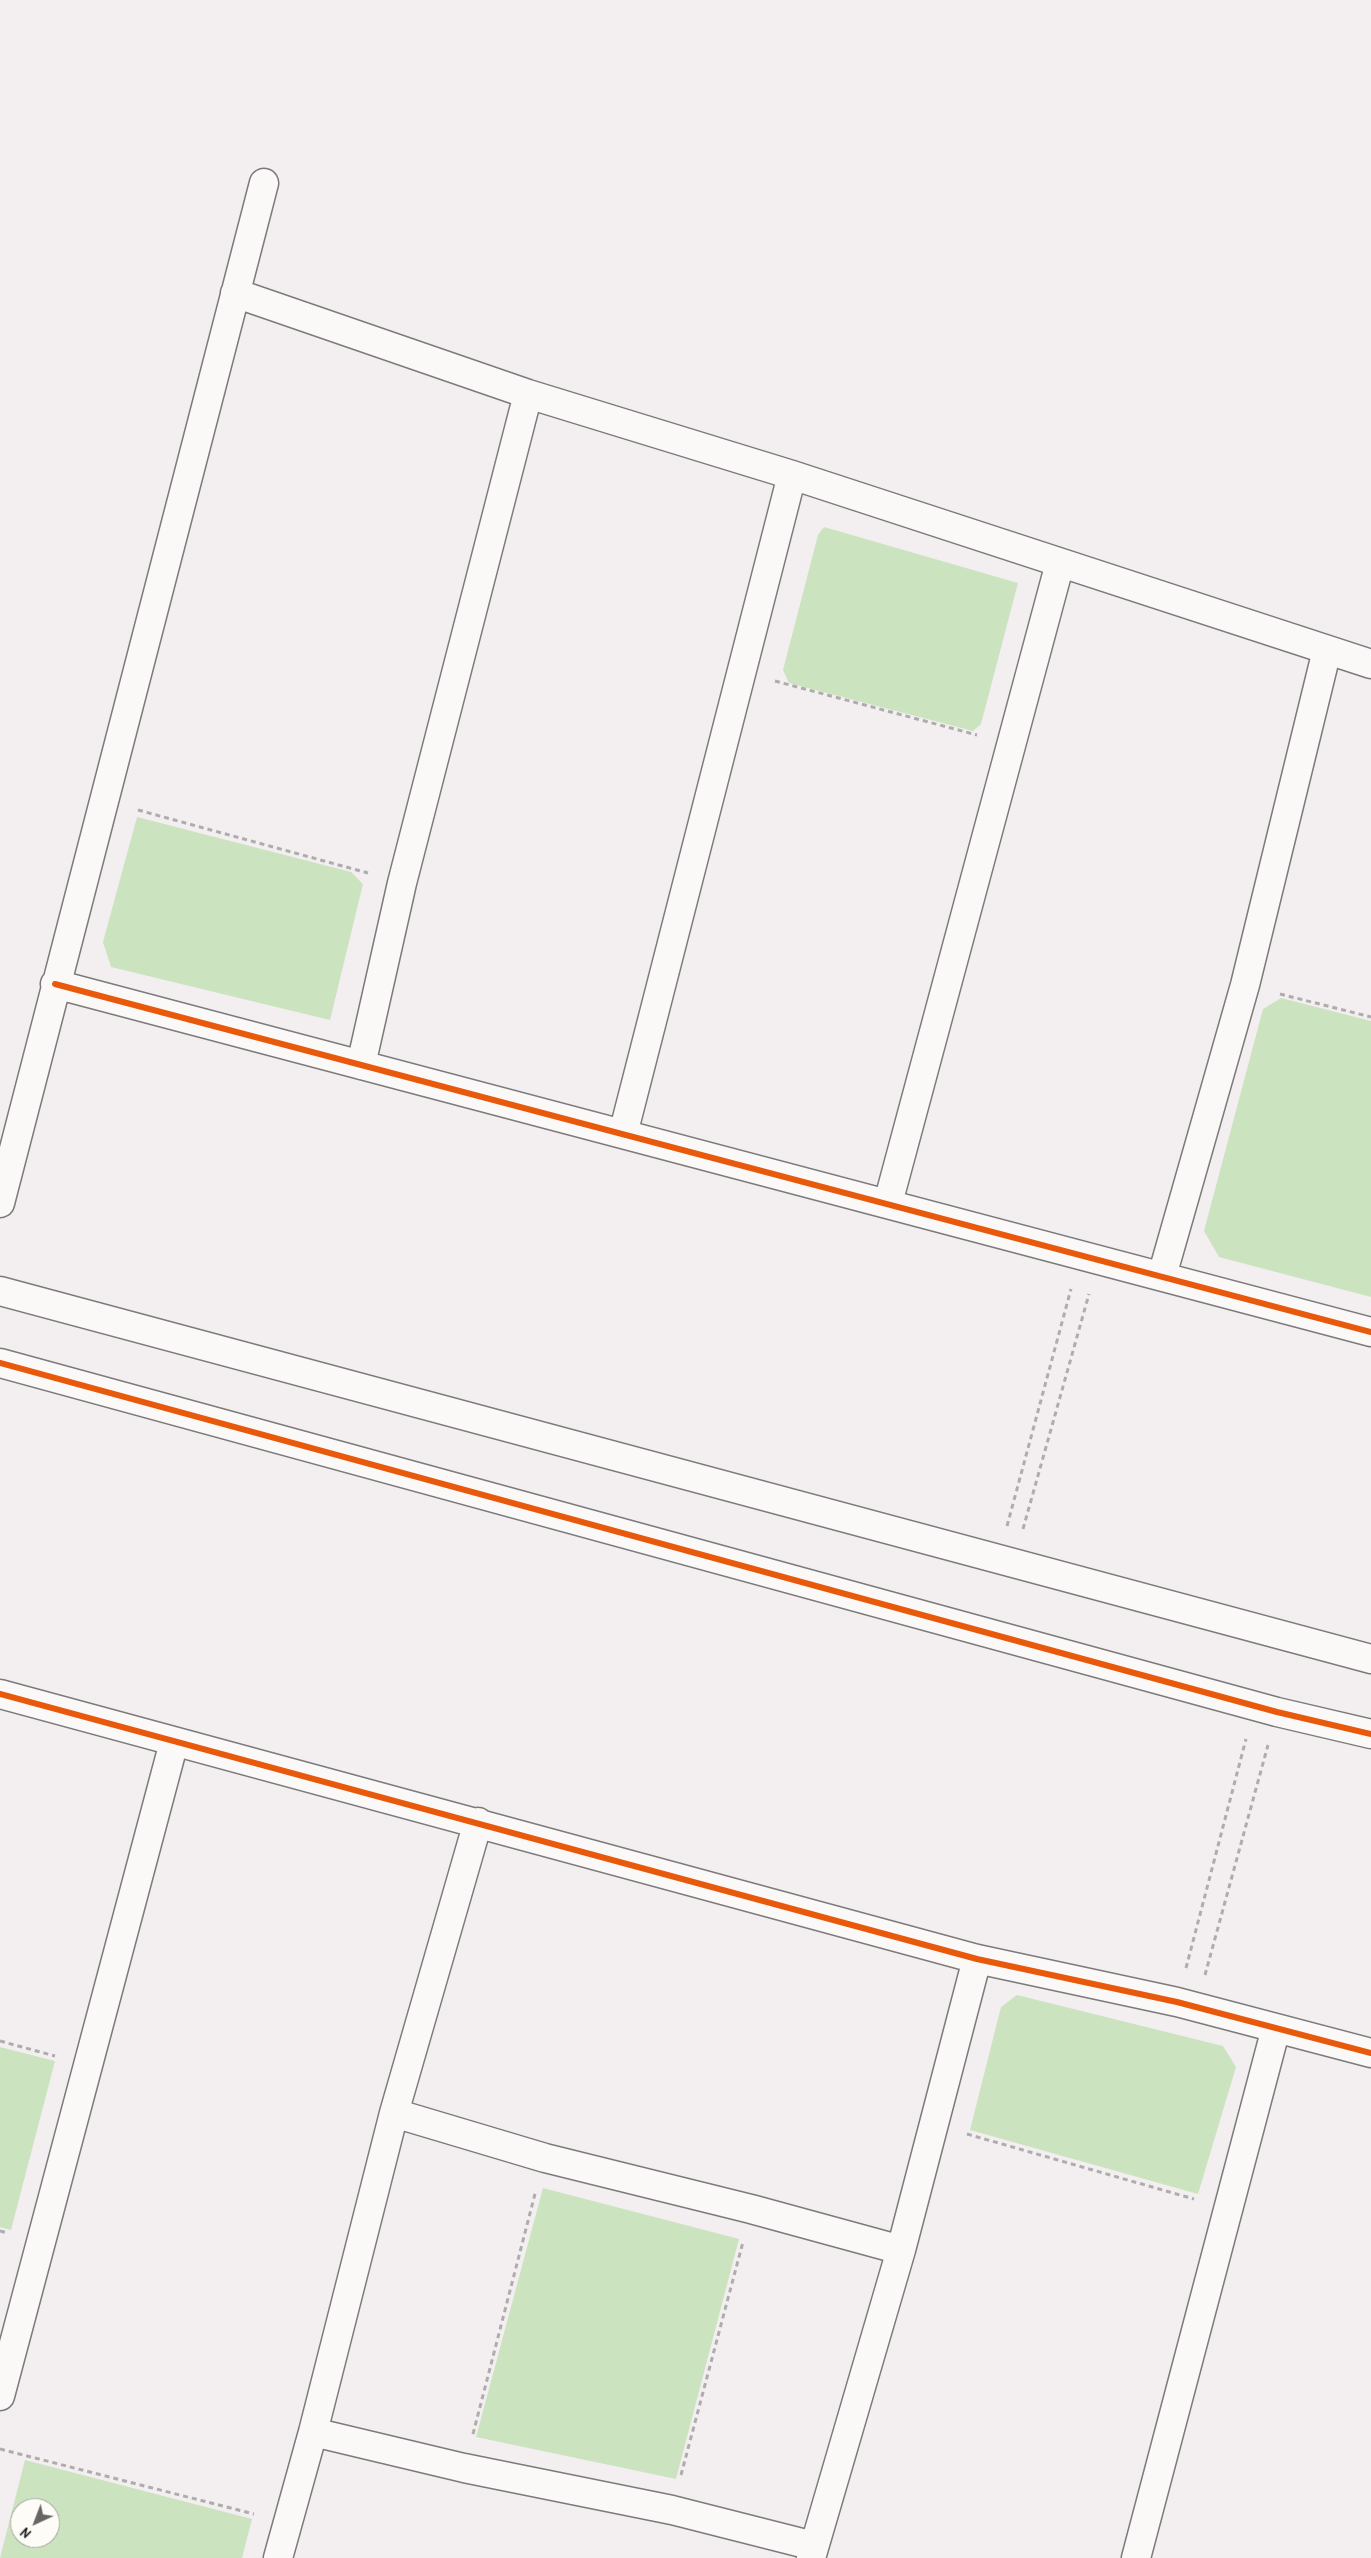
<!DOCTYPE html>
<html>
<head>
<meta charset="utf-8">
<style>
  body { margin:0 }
  #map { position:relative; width:1371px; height:2558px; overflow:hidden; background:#f3eef0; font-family:"Patrick Hand",sans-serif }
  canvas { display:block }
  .north { position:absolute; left:10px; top:2498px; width:50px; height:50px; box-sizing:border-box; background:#fdfcf7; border:1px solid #a3a29f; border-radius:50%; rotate:223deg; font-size:14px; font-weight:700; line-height:20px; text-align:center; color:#1c1c1c }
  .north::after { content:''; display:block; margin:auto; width:18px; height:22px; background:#676666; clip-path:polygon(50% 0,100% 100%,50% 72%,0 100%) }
</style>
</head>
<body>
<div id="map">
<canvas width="1371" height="2558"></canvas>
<div class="north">N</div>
</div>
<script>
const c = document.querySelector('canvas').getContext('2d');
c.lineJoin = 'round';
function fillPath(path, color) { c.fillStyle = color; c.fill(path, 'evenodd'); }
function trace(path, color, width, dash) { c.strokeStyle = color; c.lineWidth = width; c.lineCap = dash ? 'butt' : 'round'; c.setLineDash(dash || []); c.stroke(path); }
const green = new Path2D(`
  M824,527l194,56 -37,141 -8,7 -184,-48 -6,-13 35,-135z
  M137,817l214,55 12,12 -33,136 -219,-53 -8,-25z
  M1281,998l90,23v276l-152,-40 -15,-26 59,-222z
  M1017,1995l206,51 13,21 -38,127 -228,-64 31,-123z
  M0,2047l55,14 -44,169 -11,-3z
  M543,2188l196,51 -63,240 -200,-42z
  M25,2460l227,59 -10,39h-242zM20,2508h30v30h-30z`);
const path = new Path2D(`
  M775,681l202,54
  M138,810l230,63
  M1280,994l91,23
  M1007,1526l64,-237
  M1023,1529l66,-235
  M1186,1968l60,-229
  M1205,1975l63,-230
  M0,2041l55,15
  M967,2134l227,65
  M0,2231l8,2
  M473,2434l63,-244
  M0,2449l254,65
  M681,2475l62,-233`);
const minor = new Path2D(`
  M235,293l293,101 264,81 579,189
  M55,984l1316,348
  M361,1065l41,-182 126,-489
  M623,1134l169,-659
  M0,1203l264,-1020
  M888,1203l172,-640
  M1162,1276l83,-291 82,-335
  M0,1694l977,265 200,43 194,51
  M394,2113l151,45 206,51 150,41
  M0,2396l174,-654
  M313,2432l151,36 208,42 142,36
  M278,2558l35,-126 81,-319 84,-291
  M811,2558l90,-308 76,-291
  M1136,2558l140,-530`);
const tertiary = new Path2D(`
  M0,1291l1371,368
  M0,1363l1277,349 94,22`);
const cycleway = new Path2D(`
  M55,984l1316,348
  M0,1363l1277,349 94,22
  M0,1694l977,265 200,43 194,51`);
fillPath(green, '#cce3c0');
trace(minor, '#7d7a7b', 31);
trace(tertiary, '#7d7a7b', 31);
trace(path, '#aeadac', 3, [5, 4]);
trace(minor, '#faf9f8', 28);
trace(tertiary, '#faf9f8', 28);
trace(cycleway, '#e8590c', 6);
</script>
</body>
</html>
